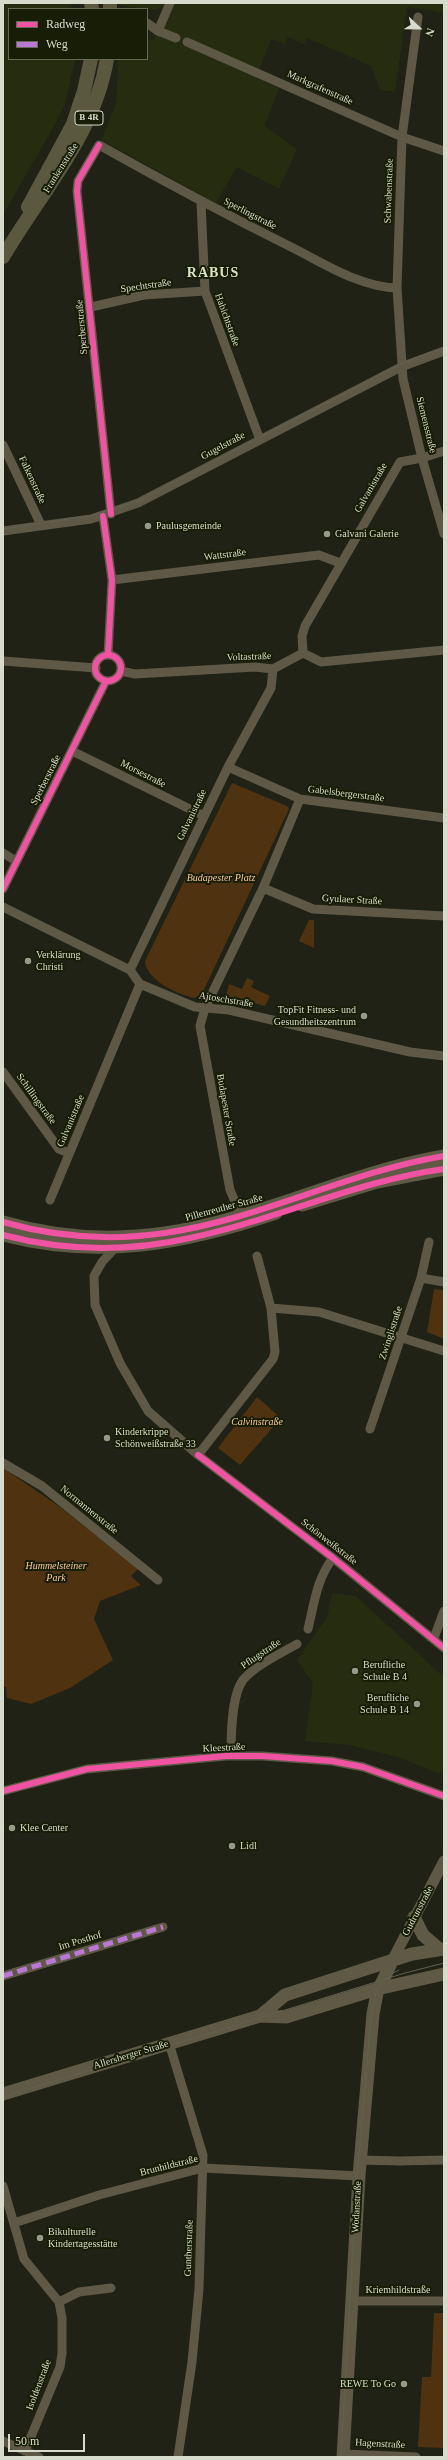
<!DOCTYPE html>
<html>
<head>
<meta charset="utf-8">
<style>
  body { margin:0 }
  #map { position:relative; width:447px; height:2460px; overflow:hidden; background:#1f2215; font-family:Georgia,serif }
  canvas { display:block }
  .frame { position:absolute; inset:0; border:4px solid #d6dbcb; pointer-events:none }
  .legend { position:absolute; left:8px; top:8px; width:140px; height:52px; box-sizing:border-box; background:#181e05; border:1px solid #646a54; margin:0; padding:5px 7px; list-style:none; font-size:12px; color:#d6dbcb }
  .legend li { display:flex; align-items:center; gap:8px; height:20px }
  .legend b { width:20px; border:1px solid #646a54 }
  .north { position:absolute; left:399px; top:8px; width:40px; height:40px; -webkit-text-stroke:3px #181e05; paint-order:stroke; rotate:112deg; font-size:11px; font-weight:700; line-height:16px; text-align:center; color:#d6dbcb }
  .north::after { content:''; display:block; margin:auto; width:14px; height:18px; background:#d6dbcb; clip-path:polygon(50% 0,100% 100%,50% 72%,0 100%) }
  .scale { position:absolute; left:8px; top:2434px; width:77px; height:18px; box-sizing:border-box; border:2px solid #d6dbcb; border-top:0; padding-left:5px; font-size:12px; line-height:14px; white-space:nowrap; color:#d6dbcb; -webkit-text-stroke:3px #181e05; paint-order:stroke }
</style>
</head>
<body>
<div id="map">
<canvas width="447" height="2460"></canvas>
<div class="frame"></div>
<ul class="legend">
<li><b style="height:5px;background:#f153a3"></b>Radweg</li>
<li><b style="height:5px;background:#ba77d6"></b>Weg</li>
</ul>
<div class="north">N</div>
<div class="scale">50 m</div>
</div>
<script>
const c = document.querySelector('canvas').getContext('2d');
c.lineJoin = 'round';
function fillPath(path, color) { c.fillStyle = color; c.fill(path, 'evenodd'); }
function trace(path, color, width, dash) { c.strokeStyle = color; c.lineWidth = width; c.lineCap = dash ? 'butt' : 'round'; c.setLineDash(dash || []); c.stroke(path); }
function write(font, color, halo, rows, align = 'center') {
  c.font = font + ' Georgia,serif'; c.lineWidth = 4; c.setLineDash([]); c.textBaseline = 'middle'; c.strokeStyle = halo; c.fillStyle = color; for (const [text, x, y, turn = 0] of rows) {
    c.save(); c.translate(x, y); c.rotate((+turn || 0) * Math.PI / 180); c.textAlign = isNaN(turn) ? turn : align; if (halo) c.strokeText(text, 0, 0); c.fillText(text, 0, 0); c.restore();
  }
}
const built = new Path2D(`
  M3,3h68l1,6h-63v50h66l-9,42 -9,20 -54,94z
  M117,3h327v10l-37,-6 -12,85 -15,-2 -9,-24 -64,-28 -3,6 -16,-7 -3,7 -14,-5 -15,39 23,10 -14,38 32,23 -18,40 -42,-22 -21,36 -115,-63 15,-36 2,-45h29v-20l7,1 9,-33 -8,3 -33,-4z
  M332,1593l24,3 88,81v89l-4,8 -42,-17 -49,-12 -44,-4 8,-58 -16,-23 30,-43z`);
const green = new Path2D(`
  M232,783l55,23 2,3 -87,185 -8,4c-17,-4 -48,-18 -49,-37z
  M309,920h5v28l-15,-7z
  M247,978l7,3 -3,6 19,9 -5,10 -39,-10 3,-12 13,5z
  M434,1289l10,1v49l-17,-7z
  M257,1397l24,21 -41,47 -22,-17z
  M3,1468l57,39 78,62 -7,7 10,9 -41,16 -6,18 19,41 -43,28 -39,16 -24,-6 -1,-11 -3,-1z
  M434,2313h10v135l-26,-1 4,-70h9z`);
const minor = new Path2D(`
  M418,17l-16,120 -5,151 6,91 19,79 22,76
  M147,23l11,8 18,7
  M158,31l12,-28
  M187,42l215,95 42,14
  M201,202l4,89 55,149
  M91,307l53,-12 61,-4
  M3,445l38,80
  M111,514l-34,-323 1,-10 21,-36c64,36 128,70 194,103 32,16 67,39 104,40
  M103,516l9,64 -4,75
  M3,531l88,-12 47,-16 263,-136 43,-16
  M112,580l207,-25 21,8
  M303,653l-1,-17 3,-10 95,-164 22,-4 22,-7
  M95 668a13 13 0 1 1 26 0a13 13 0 1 1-26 0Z
  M3,661l93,7
  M121,671l14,3 120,-7 18,2 30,-16 18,9 123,-12
  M72,751l132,65
  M228,767l72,32 144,19
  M3,853l13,8
  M263,888l50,21 131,7
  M3,889l103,-208
  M3,907l127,63 10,14 55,23 34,3 181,42 34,4
  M130,970l98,-203 43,-79 2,-19
  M3,1072l56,77 10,4
  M50,1200l90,-216
  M241,1215l-11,-25 -30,-164 5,-18 58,-120 37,-89
  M115,1248l-13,14 -8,14 1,29 25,58 28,48 50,44 135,103 111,90
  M421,1278l23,4
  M271,1308l48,4 125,39
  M370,1429l51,-151 8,-36
  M198,1455l75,-96 2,-7 -4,-44 -14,-52
  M3,1463l39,23 116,94
  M308,1629c6,-25 9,-51 25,-71
  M434,1638l10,-27
  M231,1756c0,-19 0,-60 12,-76 11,-14 39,-27 54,-36
  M3,1791l84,-22 139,-13h36l70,5 31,6 81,29
  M3,1976l160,-49
  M169,2043l34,112 -4,134 -7,73 -14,95
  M360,2160l40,1 44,-1
  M3,2186l21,73 35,43 3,16v35l-2,14 -35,84
  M14,2223l85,-28 104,-27 156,8
  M352,2301h92
  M59,2302l20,-10 32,-4
  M3,2441l36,16
  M343,2454l73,3`);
const tertiary = new Path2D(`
  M392,1961l52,-100`);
const secondary = new Path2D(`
  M302,1205l75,-23 67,-13
  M3,1222c52,15 108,19 162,11 96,-14 183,-61 279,-77
  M3,1235c96,25 181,9 273,-22
  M414,1917l9,18 16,14
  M260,2016l25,-21 127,-41 32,-5
  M3,2094l257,-78 26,1 91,-28 67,-15
  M343,2457l16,-281 14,-162 4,-21 15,-32`);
const primary = new Path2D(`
  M91,3l1,6
  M110,3v6
  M28,207l45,-83 11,-33 7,-32
  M3,257c38,-65 91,-121 104,-198`);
const tram = new Path2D(`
  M3,529l88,-13 47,-15 263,-137 43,-16
  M3,2097l402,-124 39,-10
  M341,2457l16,-281 15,-168c3,-18 10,-30 27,-38`);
const quiet = new Path2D(`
  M3,1976l160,-49`);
const cycleway = new Path2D(`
  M99,145l-21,36 -1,10 34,323
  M103,516l9,64 -4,75
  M95 668a13 13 0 1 1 26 0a13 13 0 1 1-26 0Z
  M3,889l103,-208
  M3,1222c52,15 108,19 162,11 96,-14 183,-61 279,-77
  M3,1235c61,16 125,17 187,3 86,-18 166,-57 254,-69
  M198,1455l135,103 111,90
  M3,1791l84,-22 139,-13h36l70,5 31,6 81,29`);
const markers = [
  [148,526,4,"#969a8b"],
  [327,534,4,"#969a8b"],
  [28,961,4,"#969a8b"],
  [364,1016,4,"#969a8b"],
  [107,1438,4,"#969a8b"],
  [355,1671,4,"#969a8b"],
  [417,1704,4,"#969a8b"],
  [12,1828,4,"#969a8b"],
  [232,1846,4,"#969a8b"],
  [40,2238,4,"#969a8b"],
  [404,2384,4,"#969a8b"]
];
const shields = [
  [89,118,28]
];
const shieldNames = [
  ["B 4R",89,118]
];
const streetNames = [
  ["Markgrafenstraße",320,88,24],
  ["Frankenstraße",61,168,-58],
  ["Schwabenstraße",389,191,-88],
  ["Sperlingstraße",250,214,27],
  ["Spechtstraße",146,286,-8],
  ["Habichtstraße",227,320,70],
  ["Sperberstraße",82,327,-95],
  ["Siemensstraße",426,425,76],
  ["Gugelstraße",223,446,-28],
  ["Falkenstraße",32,480,65],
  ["Galvanistraße",371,488,-60],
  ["Wattstraße",225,555,-7],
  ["Voltastraße",249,657,-2],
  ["Morsestraße",143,774,27],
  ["Sperberstraße",46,780,-63],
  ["Gabelsbergerstraße",346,794,7],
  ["Galvanistraße",192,815,-64],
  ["Gyulaer Straße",352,900,3],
  ["Ajtoschstraße",226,1000,9],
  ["Schillingstraße",36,1099,54],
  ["Budapester Straße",226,1110,80],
  ["Galvanistraße",71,1121,-67],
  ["Pillenreuther Straße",224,1208,-15],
  ["Zwinglistraße",391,1333,-72],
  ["Normannenstraße",89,1510,39],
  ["Schönweißstraße",329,1542,38],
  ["Pflugstraße",261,1654,-34],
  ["Kleestraße",224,1748,-3],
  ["Gudrunstraße",418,1911,-62],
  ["Im Posthof",80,1941,-17],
  ["Allersberger Straße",131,2055,-17],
  ["Brunhildstraße",169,2166,-14],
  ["Wodanstraße",357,2207,-87],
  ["Guntherstraße",189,2248,-88],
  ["Kriemhildstraße",398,2290],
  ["Isoldenstraße",39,2385,-69],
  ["Hagenstraße",380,2444,3]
];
const poiNames = [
  ["Paulusgemeinde",156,526],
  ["Galvani Galerie",335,534],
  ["Verklärung",36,955],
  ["Christi",36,967],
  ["TopFit Fitness- und",356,1010,"right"],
  ["Gesundheitszentrum",356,1022,"right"],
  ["Kinderkrippe",115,1432],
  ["Schönweißstraße 33",115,1444],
  ["Berufliche",363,1665],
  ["Schule B 4",363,1677],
  ["Berufliche",409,1698,"right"],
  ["Schule B 14",409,1710,"right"],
  ["Klee Center",20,1828],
  ["Lidl",240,1846],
  ["Bikulturelle",48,2232],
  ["Kindertagesstätte",48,2244],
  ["REWE To Go",396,2384,"right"]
];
const parkNames = [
  ["Budapester Platz",221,878],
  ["Calvinstraße",257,1422],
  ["Hummelsteiner",56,1566],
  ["Park",56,1578]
];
const districtNames = [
  ["RABUS",213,273]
];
fillPath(built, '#262c0f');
fillPath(green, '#4f320f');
trace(minor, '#5e5946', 9);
trace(tertiary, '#5e5946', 11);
trace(secondary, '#5f5a45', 13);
trace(primary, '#5b5840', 14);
trace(tram, '#616152', 1);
trace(quiet, '#ba77d6', 5, [10, 5]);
trace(cycleway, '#f153a3', 6);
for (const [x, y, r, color] of markers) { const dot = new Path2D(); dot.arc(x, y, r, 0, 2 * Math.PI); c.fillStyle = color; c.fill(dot); trace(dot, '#181e05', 1.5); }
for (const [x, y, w] of shields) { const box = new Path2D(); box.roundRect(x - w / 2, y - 7, w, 14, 3); c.fillStyle = '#181e05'; c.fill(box); trace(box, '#d6dbcb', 1); }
write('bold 9px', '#d6dbcb', null, shieldNames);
write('10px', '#d6dbcb', '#181e05', streetNames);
write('10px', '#d6dbcb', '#181e05', poiNames, 'left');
write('italic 10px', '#f9c694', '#181e05', parkNames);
c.letterSpacing = '1px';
write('bold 14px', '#d8e1c2', '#181e05', districtNames);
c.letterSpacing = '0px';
</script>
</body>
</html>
